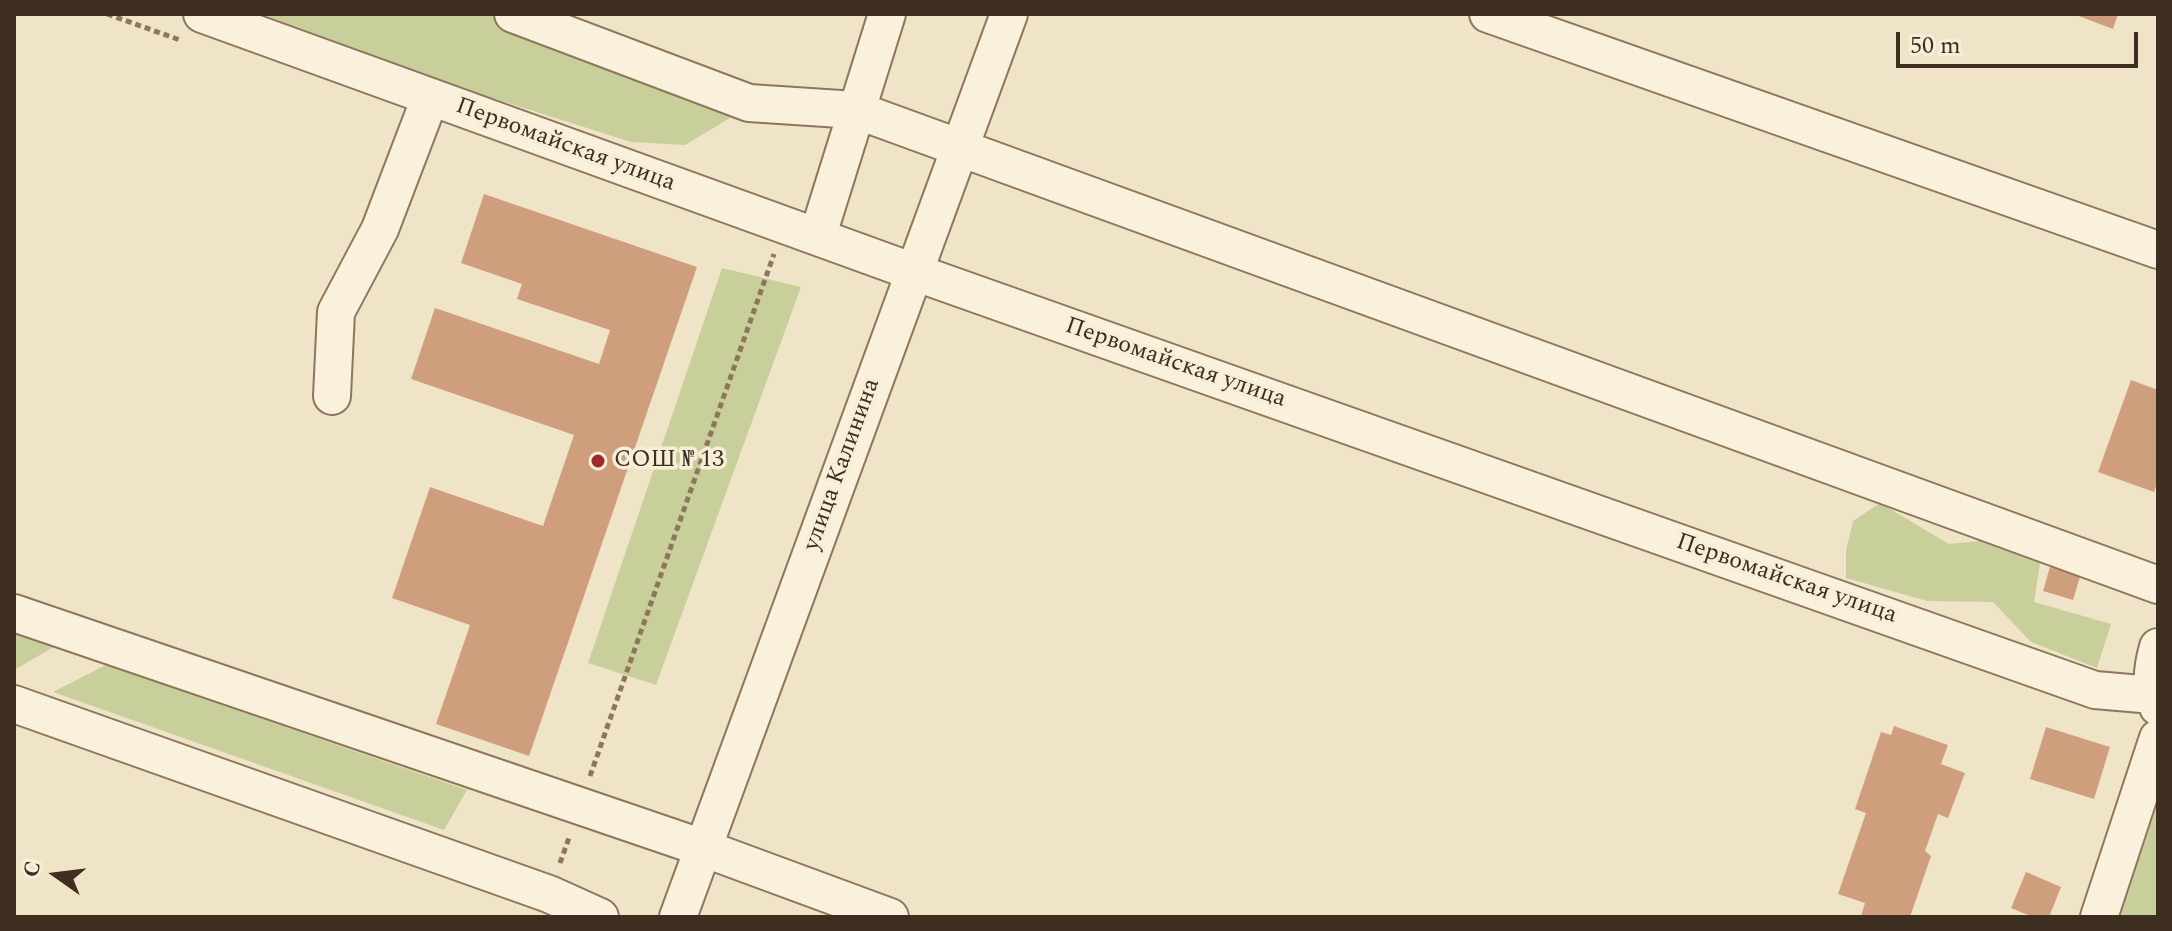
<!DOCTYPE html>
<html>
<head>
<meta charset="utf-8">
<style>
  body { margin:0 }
  #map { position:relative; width:2172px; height:931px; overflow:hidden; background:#f0e4c8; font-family:Spectral,serif }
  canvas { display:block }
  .frame { position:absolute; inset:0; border:16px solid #3d2e20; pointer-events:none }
  .north { position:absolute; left:16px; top:835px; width:80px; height:80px; -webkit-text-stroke:6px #f7eed8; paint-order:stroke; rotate:284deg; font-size:22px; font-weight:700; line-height:32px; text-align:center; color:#3d2e20 }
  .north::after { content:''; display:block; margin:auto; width:28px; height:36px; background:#3d2e20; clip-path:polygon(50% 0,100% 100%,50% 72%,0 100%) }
  .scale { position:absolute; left:1896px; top:32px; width:242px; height:36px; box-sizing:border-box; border:4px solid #3d2e20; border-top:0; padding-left:10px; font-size:24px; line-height:28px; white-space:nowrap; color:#3d2e20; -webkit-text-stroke:6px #f7eed8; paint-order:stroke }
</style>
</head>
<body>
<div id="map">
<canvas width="2172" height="931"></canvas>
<div class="frame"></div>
<div class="north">С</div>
<div class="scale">50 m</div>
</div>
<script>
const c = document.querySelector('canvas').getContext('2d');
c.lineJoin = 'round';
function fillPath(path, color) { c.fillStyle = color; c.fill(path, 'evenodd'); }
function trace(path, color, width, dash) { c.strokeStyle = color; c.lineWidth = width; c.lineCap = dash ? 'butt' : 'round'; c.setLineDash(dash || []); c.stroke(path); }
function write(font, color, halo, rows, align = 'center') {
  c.font = font + ' Spectral,serif'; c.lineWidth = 7; c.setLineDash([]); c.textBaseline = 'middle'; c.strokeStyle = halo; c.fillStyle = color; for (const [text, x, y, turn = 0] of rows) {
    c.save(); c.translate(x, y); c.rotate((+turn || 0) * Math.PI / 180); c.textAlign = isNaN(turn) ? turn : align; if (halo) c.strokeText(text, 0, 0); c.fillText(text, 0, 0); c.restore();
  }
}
const green = new Path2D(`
  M262,14h245l193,72 30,32 -45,27 -54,-3 -167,-53z
  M722,268l79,19 -145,398 -68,-22z
  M1880,503l69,41 51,-5 41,18 -7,45 77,22 -14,44 -66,-26 -38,-40 -66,-1 -81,-23v-27l7,-30z
  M14,629l43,16 -43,25z
  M106,665l361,125 -23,40 -391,-138z
  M2158,803v114h-39z`);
const building = new Path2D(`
  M2073,14h45l-5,15z
  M484,194l213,73 -168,489 -93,-32 34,-99 -78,-27 38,-111 113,39 31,-91 -163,-56 24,-71 164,56 11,-34 -93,-31 5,-15 -61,-21z
  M2131,380l27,10v90l-4,12 -56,-20z
  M2052,560l30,10 -9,30 -30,-9z
  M1894,726l54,19 -7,19 24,9 -17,45 -10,-4 -13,37 6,5 -21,61h-46l-3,-1 4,-13 -27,-9 28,-81 -11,-4 26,-77 10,3z
  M2046,727l64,20 -16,52 -64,-20z
  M2026,872l35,15 -12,30h-16l-22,-9z`);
const path = new Path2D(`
  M107,14l73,26
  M590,776l184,-522
  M560,863l10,-28`);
const minor = new Path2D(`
  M202,14l712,258 1181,418 58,5
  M513,14l236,89 107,7 1302,475
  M1488,14l670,236
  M822,222l65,-208
  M332,396l4,-84 44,-83 50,-131
  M14,613l689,235 187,69
  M2158,647c-6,21 -8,40 0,60
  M14,704l535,190 51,23
  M678,917l331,-903
  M2099,917l59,-179`);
const markers = [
  [598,461,8,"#9e2a2b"]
];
const streetNames = [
  ["Первомайская улица",565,146,20],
  ["Первомайская улица",1175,364,19],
  ["улица Калинина",843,465,-70],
  ["Первомайская улица",1786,580,19]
];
const poiNames = [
  ["СОШ № 13",614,461]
];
fillPath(green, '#c9cf9b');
fillPath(building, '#cf9f7d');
trace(minor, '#8d765c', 40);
trace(path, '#8d765c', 5, [6, 4]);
trace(minor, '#faf1dc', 36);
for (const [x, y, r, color] of markers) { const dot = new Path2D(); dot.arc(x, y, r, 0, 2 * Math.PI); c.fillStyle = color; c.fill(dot); trace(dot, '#f7eed8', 3); }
write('24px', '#3d2e20', '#f7eed8', streetNames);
write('24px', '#3d2e20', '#f7eed8', poiNames, 'left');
</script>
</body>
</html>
